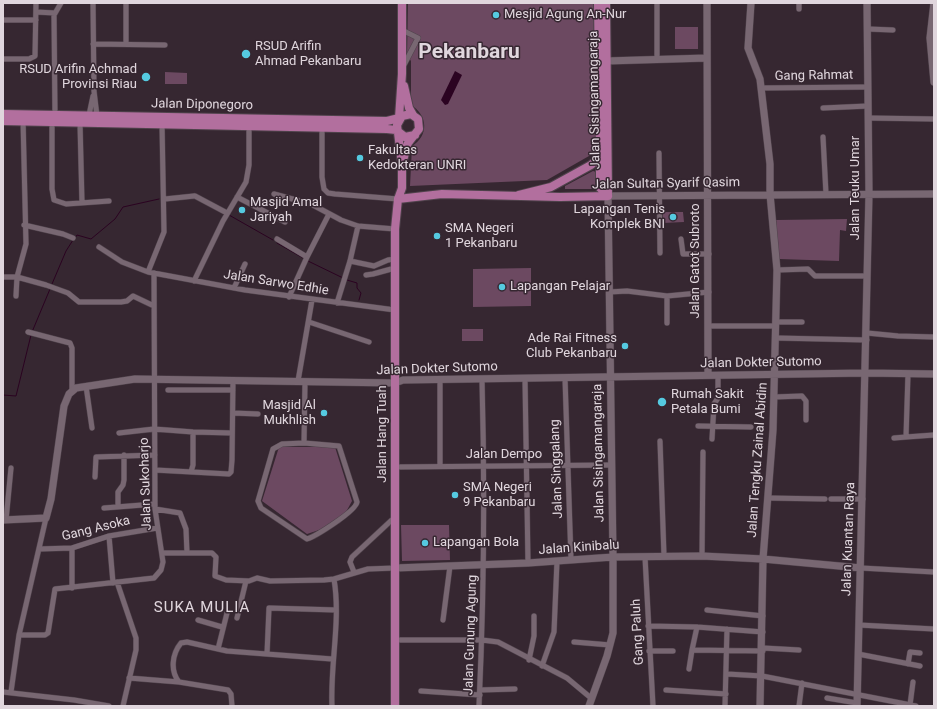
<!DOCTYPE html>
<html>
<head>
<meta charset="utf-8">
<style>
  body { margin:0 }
  #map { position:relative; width:937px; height:709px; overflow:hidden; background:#362731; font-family:Roboto,sans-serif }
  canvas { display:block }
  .frame { position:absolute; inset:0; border:4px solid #e0d6dd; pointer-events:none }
</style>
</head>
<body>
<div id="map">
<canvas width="937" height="709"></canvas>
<div class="frame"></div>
</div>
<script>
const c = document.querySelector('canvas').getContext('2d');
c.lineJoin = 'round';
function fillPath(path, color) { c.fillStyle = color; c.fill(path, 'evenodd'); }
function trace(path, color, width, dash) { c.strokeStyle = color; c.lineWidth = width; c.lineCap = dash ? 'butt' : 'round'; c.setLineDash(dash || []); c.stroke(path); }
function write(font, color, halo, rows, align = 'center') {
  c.font = font + ' Roboto,sans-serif'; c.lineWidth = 3; c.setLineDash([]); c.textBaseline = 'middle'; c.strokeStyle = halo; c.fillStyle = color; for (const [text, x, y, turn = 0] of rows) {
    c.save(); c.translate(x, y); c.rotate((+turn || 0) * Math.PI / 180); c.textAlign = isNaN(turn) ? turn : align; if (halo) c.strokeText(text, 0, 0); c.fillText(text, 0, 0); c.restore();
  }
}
const green = new Path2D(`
  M408,3h186l2,149 -49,28 -137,6 2,-40c17,-10 16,-31 -1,-41v-44l-4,-6z
  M675,27h23v22h-23z
  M165,72l22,1v11h-22z
  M593,171l3,1 -1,16 -4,1h-26v-3z
  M663,212h20l1,10 -21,1z
  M847,219l-1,12 -6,-1 -1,31 -60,-2 -3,-39z
  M531,268v38l-58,1v-38z
  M462,329h21v12h-21z
  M279,447h56l17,54 -12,22 -33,11 -45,-33z
  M401,525h48l1,35 -48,1z`);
const water = new Path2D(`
  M455,71l7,4 -14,29 -3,1 -4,-5z`);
const stream = new Path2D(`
  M229,215l44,25
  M75,238l2,-3 14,4 24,-20 8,-12 36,-8
  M277,243l26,15
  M308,261l35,17
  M347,280l10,3v5l4,5 -2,7
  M52,284l14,-33 7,-11
  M32,332l18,-43
  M3,395l13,1 15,-61`);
const street = new Path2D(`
  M93,3l1,88 3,25
  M126,3v41
  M657,3v57
  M799,9v-6
  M36,12l19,1
  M3,20h33
  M868,29l25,1
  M402,30l16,8 -14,27
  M93,44l72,1
  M3,59h26l6,-3 1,-53
  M761,88l107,-1
  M823,108l45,-2
  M55,115l-1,-100 7,-12
  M89,115l4,-19
  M868,118l66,1
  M52,122v67l2,11 12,4 43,-3
  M80,123l2,80
  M322,128v49l2,12 4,4 7,1 63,5
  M823,137l3,57
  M659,153l1,100
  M274,194l37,10 30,16 17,6 37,3
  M195,196l32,17
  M237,197l48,25
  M165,199l29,-3
  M24,225l39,9 10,4
  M277,239l30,18
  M681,239l2,15h26
  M99,247l23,15 26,10 97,18 150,20
  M350,261l24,5 14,-6 7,-1
  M777,270l31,-1 7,7h52
  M148,272l16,-40 -2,-108
  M366,275l7,-1 22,-6
  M3,277h14l29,8 22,8 11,9h42l6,-1 6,-5 21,10
  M194,281l29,-60 23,-39 3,-17v-39
  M234,288l11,-24
  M609,292l18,-1 40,5 42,-4
  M16,296l1,-19 9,-33 -3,-125
  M667,296v27
  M289,297l18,-40 22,-43
  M337,303l13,-42 8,-35
  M309,322l60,20
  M776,322h26
  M709,326h67
  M28,332l42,11 2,5v44
  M867,333l31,3 36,1
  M776,338l91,2
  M908,374l-2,63 28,-2
  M565,378l6,182
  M525,379l3,184
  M298,381l14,-81
  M440,381v85
  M86,386l6,42
  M168,390h65
  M774,397l28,-1 4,5v19
  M233,413l25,1
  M698,426l53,1
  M119,433l35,-4 39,3 39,1
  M894,438l12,-1
  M712,439l2,-35 4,-6v-23
  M660,441l4,115
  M304,443l35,3 18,56c-1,9 -41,34 -50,37l-46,-31 -3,-7 15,-52 9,-5z
  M304,443l1,-61
  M396,467l216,-2
  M155,470l74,4 2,-2 1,-12 1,-80
  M191,472l2,-7v-33
  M95,477l1,-20 59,-2
  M768,498l57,1
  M831,499h32
  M118,507v-15l5,-7 1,-5v-25
  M104,508l51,-4
  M155,509l25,4 6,16 1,24
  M6,520l5,-52
  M109,536l4,47
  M39,549l33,-1 37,-12 48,-8
  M162,553h50l4,4 -1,19 11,4 23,1 8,-3 13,3 54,-1 10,-1 34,-10 27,-1
  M702,556l1,-104
  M645,557l8,149
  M861,568l73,4
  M354,572l-4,-10 2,-5 43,-40
  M117,582l19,56v12l-13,56
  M72,588v-40
  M707,610l56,6
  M237,618l9,-37
  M198,620l24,7
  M443,620l7,-54
  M859,625l75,4
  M648,626l49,1 66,5
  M697,627l-5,23 71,1
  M19,635h26l3,-2 7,-44 99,-11 7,-8 2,-8 -8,-53 -1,-236
  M395,640h87l16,2 69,36 24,20
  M574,642l36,3
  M763,648l36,2
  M218,649l9,-36
  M649,651h24
  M267,654l2,-46 67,2
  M858,654l62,12
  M529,660l5,-24v-20
  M908,664l2,-12 10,1
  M542,666l12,-34 3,-71
  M689,669l3,-19
  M727,674l35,2 154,30
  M129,678l50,4
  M480,690l35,-1
  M666,690l60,4
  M421,691l59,4
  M3,692l71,8 35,6
  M11,692l8,-57 27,-117
  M827,698l30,5
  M910,705l3,-23
  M232,706l-1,-12 -3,-4 -49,-8c-9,-11 -7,-28 2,-39l6,-1 40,9 105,8
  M332,706c-2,-42 9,-85 2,-127
  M479,706c5,-109 6,-217 3,-326
  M725,706l2,-77
  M799,706l3,-23`);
const secondary = new Path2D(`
  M707,3l1,372
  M751,3l-3,45 12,31 10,85v30l7,76 -4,160 -10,129 -3,147
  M934,3l-4,35 4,44
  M606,61l101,-3
  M3,520l43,-2 5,-19 13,-93 5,-12 7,-6 59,-9 260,4 8,-3 463,-7 68,1
  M395,568l133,-5 85,-6 89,-1 61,3 98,9
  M589,706l18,-50 6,-23v-76l-5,-361 326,-2
  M857,706l12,-512 -2,-191`);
const primary = new Path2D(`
  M606,3l2,193
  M404,86l5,22 4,7
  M3,114l384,7 12,-3
  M399,118l3,-44v-71
  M3,121l384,8 9,1 9,7 10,-2
  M600,157v31l8,8
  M519,195l32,-8 40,-22 9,-8 -2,-154
  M398,199l44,-5 118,3 48,-1
  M395,706v-477l3,-30 4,-11v-24l-5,-39 5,-9 9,-2 7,5 1,10 -11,14 -6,21`);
const markers = [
  [496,15,4,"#55cae0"],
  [246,54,5,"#55cae0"],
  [146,77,5,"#55cae0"],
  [360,158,4,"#55cae0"],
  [242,210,4,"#55cae0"],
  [673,217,4,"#55cae0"],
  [437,236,4,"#55cae0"],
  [502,287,4,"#55cae0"],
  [625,346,4,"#55cae0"],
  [662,402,5,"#55cae0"],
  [324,413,4,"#55cae0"],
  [455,495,4,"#55cae0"],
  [425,543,4,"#55cae0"]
];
const poiNames = [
  ["Mesjid Agung An-Nur",504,15],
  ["RSUD Arifin",255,47],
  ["Ahmad Pekanbaru",255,62],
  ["RSUD Arifin Achmad",137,70,"right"],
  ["Provinsi Riau",137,85,"right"],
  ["Fakultas",368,151],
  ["Kedokteran UNRI",368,166],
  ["Masjid Amal",250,203],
  ["Jariyah",250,218],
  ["Lapangan Tenis",665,210,"right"],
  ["Komplek BNI",665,225,"right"],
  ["SMA Negeri",445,229],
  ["1 Pekanbaru",445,244],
  ["Lapangan Pelajar",510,287],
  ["Ade Rai Fitness",617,339,"right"],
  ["Club Pekanbaru",617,354,"right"],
  ["Rumah Sakit",671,395],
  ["Petala Bumi",671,410],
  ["Masjid Al",316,406,"right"],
  ["Mukhlish",316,421,"right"],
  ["SMA Negeri",463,488],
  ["9 Pekanbaru",463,503],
  ["Lapangan Bola",433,543]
];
const streetNames = [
  ["Gang Rahmat",814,76,-1],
  ["Jalan Sisingamangaraja",595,100,-91],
  ["Jalan Diponegoro",202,105,1],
  ["Jalan Sultan Syarif Qasim",666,184,-1],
  ["Jalan Teuku Umar",856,188,-90],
  ["Jalan Gatot Subroto",696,261,-90],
  ["Jalan Sarwo Edhie",276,283,9],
  ["Jalan Dokter Sutomo",761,363,-1],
  ["Jalan Dokter Sutomo",437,369,-2],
  ["Jalan Hang Tuah",383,434,-90],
  ["Jalan Sisingamangaraja",599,453,-91],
  ["Jalan Dempo",504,455],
  ["Jalan Tengku Zainal Abidin",758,460,-86],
  ["Jalan Singgalang",557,469,-92],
  ["Jalan Sukoharjo",146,484,-92],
  ["Gang Asoka",96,529,-14],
  ["Jalan Kuantan Raya",849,539,-88],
  ["Jalan Kinibalu",579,548,-4],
  ["Gang Paluh",638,632,-93],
  ["Jalan Gunung Agung",471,635,-88]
];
const quarterNames = [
  ["SUKA MULIA",202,608]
];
const townNames = [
  ["Pekanbaru",469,53]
];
fillPath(green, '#6c4961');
fillPath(water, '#2b0321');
trace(stream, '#2b0321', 1);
trace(street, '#50434c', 6);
trace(secondary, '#50434c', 8);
trace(primary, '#50434c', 10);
trace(street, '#786772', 5);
trace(secondary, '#786772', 7);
trace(primary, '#b26f9e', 8);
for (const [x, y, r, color] of markers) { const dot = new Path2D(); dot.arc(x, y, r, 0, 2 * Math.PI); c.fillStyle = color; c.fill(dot); trace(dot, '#362731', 1.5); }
write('13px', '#e0d6dd', '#362731', poiNames, 'left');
write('13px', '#e0d6dd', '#362731', streetNames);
c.letterSpacing = '1px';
write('15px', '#e0d6dd', '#362731', quarterNames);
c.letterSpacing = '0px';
write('bold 21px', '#e0d6dd', '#362731', townNames);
</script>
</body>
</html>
